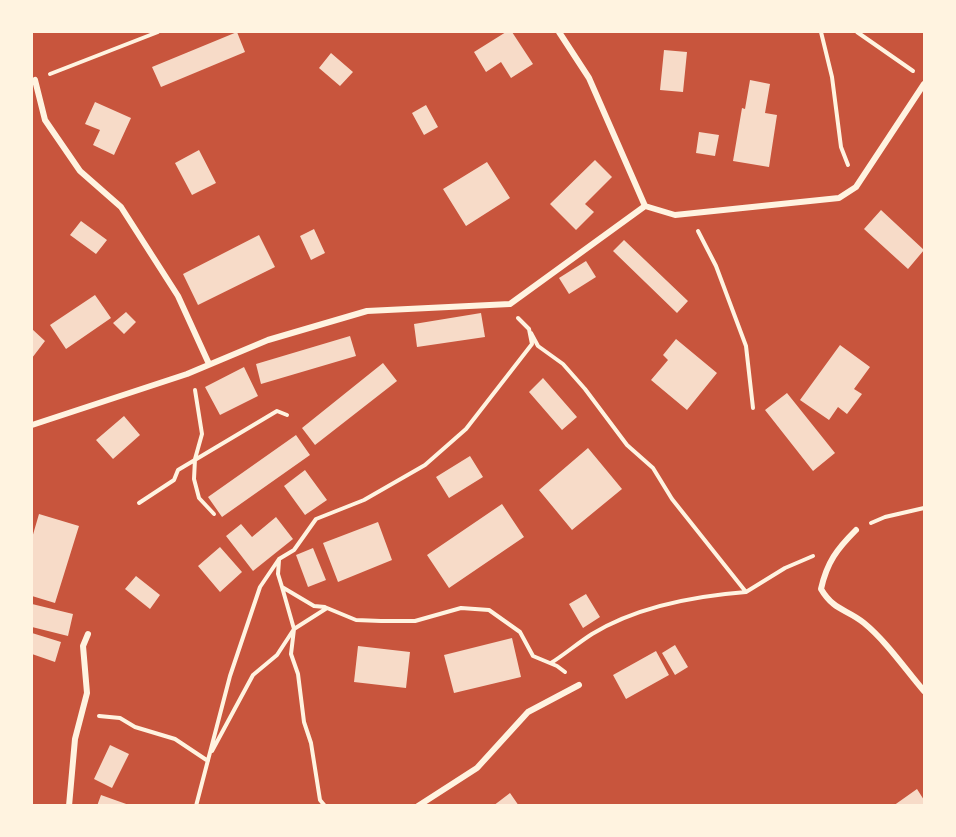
<!DOCTYPE html>
<html>
<head>
<meta charset="utf-8">
<style>
  body { margin:0 }
  #map { position:relative; width:956px; height:837px; overflow:hidden; background:#c8553d; font-family:Merriweather,serif }
  canvas { display:block }
  .frame { position:absolute; inset:0; border:33px solid #fff3e0; pointer-events:none }
</style>
</head>
<body>
<div id="map">
<canvas width="956" height="837"></canvas>
<div class="frame"></div>
</div>
<script>
const c = document.querySelector('canvas').getContext('2d');
c.lineJoin = 'round';
function fillPath(path, color) { c.fillStyle = color; c.fill(path, 'evenodd'); }
function trace(path, color, width, dash) { c.strokeStyle = color; c.lineWidth = width; c.lineCap = dash ? 'butt' : 'round'; c.setLineDash(dash || []); c.stroke(path); }
const building = new Path2D(`
  M237,32l8,20 -84,35 -9,-20z
  M506,32h6l21,32 -22,14 -10,-16 -15,10 -12,-20z
  M664,50l23,2 -4,40 -23,-2z
  M331,53l22,19 -13,14 -21,-18z
  M750,80l20,4 -5,29 12,2 -8,52 -36,-6 9,-53 3,1z
  M95,102l36,16 -17,37 -21,-10 7,-15 -15,-6z
  M426,105l12,22 -14,8 -12,-22z
  M699,132l20,3 -4,21 -19,-3z
  M199,150l17,33 -24,12 -17,-32z
  M595,160l17,17 -27,27 9,8 -18,18 -26,-26z
  M487,162l23,36 -44,28 -23,-37z
  M881,210l43,40 -16,19 -44,-40z
  M81,221l26,19 -11,14 -26,-19z
  M314,229l11,24 -14,7 -11,-24z
  M259,235l16,32 -77,38 -15,-31z
  M624,240l64,61 -11,12 -64,-62z
  M586,261l10,16 -27,17 -10,-16z
  M95,295l16,23 -45,31 -16,-24z
  M126,312l10,10 -12,12 -11,-11z
  M481,313l4,24 -68,10 -3,-23z
  M32,329l13,12 -13,17z
  M350,336l6,20 -95,28 -5,-20z
  M676,339l41,34 -30,37 -36,-30 17,-20 -5,-5z
  M840,345l30,22 -16,22 8,5 -15,20 -9,-7 -9,13 -29,-20z
  M383,363l14,18 -82,64 -13,-17z
  M244,367l14,29 -38,19 -15,-28z
  M543,378l34,39 -15,13 -33,-38z
  M787,393l48,60 -22,18 -48,-61z
  M124,416l16,19 -27,24 -17,-19z
  M296,435l14,20 -88,62 -14,-20z
  M588,448l34,41 -50,41 -33,-40z
  M470,456l13,21 -34,21 -13,-21z
  M305,470l22,30 -22,15 -21,-29z
  M502,504l22,33 -75,51 -22,-33z
  M39,514l40,12 -24,77 -23,-7v-58z
  M276,517l17,22 -40,32 -27,-35 15,-12 11,13z
  M378,522l14,38 -54,22 -15,-39z
  M220,547l22,25 -22,20 -22,-26z
  M313,548l13,32 -18,7 -12,-32z
  M136,576l24,19 -10,14 -25,-20z
  M586,594l14,23 -17,11 -14,-24z
  M32,604l41,10 -5,22 -36,-9z
  M32,633l29,9 -6,20 -23,-8z
  M512,638l9,39 -67,16 -10,-38z
  M675,645l13,22 -13,8 -13,-22z
  M358,646l52,6 -4,36 -52,-6z
  M656,651l13,24 -43,24 -13,-24z
  M110,745l19,9 -17,34 -18,-9z
  M917,789l7,11v6h-31z
  M510,793l9,13h-26z
  M101,795l28,10v1h-32z`);
const path = new Path2D(`
  M821,32l11,45 9,70 7,18
  M857,32l56,39
  M50,74l108,-42
  M698,231l18,35 30,80 7,62
  M531,333l7,13 25,18 22,25 42,56 26,23 19,31 74,93 39,-24 28,-12
  M195,390l7,44 -7,25 -1,20 5,19 15,16
  M139,503l35,-23 4,-10 99,-59 10,4
  M871,523l14,-6 39,-9
  M279,560l-1,14 4,13 32,19 11,1
  M282,587l12,42 -3,25 7,20 6,48 7,21 9,57 5,6
  M551,663c14,-9 27,-20 41,-29 46,-28 102,-38 154,-42
  M99,716l21,2 15,9 40,12 33,22
  M212,751l41,-76 24,-20 17,-26 33,-21 29,12 25,1h34l46,-13 28,2 31,22 13,24 24,10 8,6
  M196,806l34,-130 30,-89 19,-28 15,-9 22,-31 48,-19 61,-35 41,-36 66,-85 -3,-15 -11,-11`);
const minor = new Path2D(`
  M559,32l30,46 56,128
  M32,82l3,-2 10,40 35,51 41,36 57,89 31,68
  M32,425l155,-51 81,-34 99,-29 143,-7 135,-98 30,9 164,-17 17,-11 68,-103
  M856,530c-19,19 -29,32 -35,59 13,22 26,20 43,34 23,19 41,46 60,68
  M69,806l6,-67 12,-46 -4,-47 5,-12
  M418,806l59,-38 51,-56 51,-27`);
fillPath(building, '#f7dbc8');
trace(path, '#fff3e0', 4);
trace(minor, '#fff3e0', 6);
</script>
</body>
</html>
